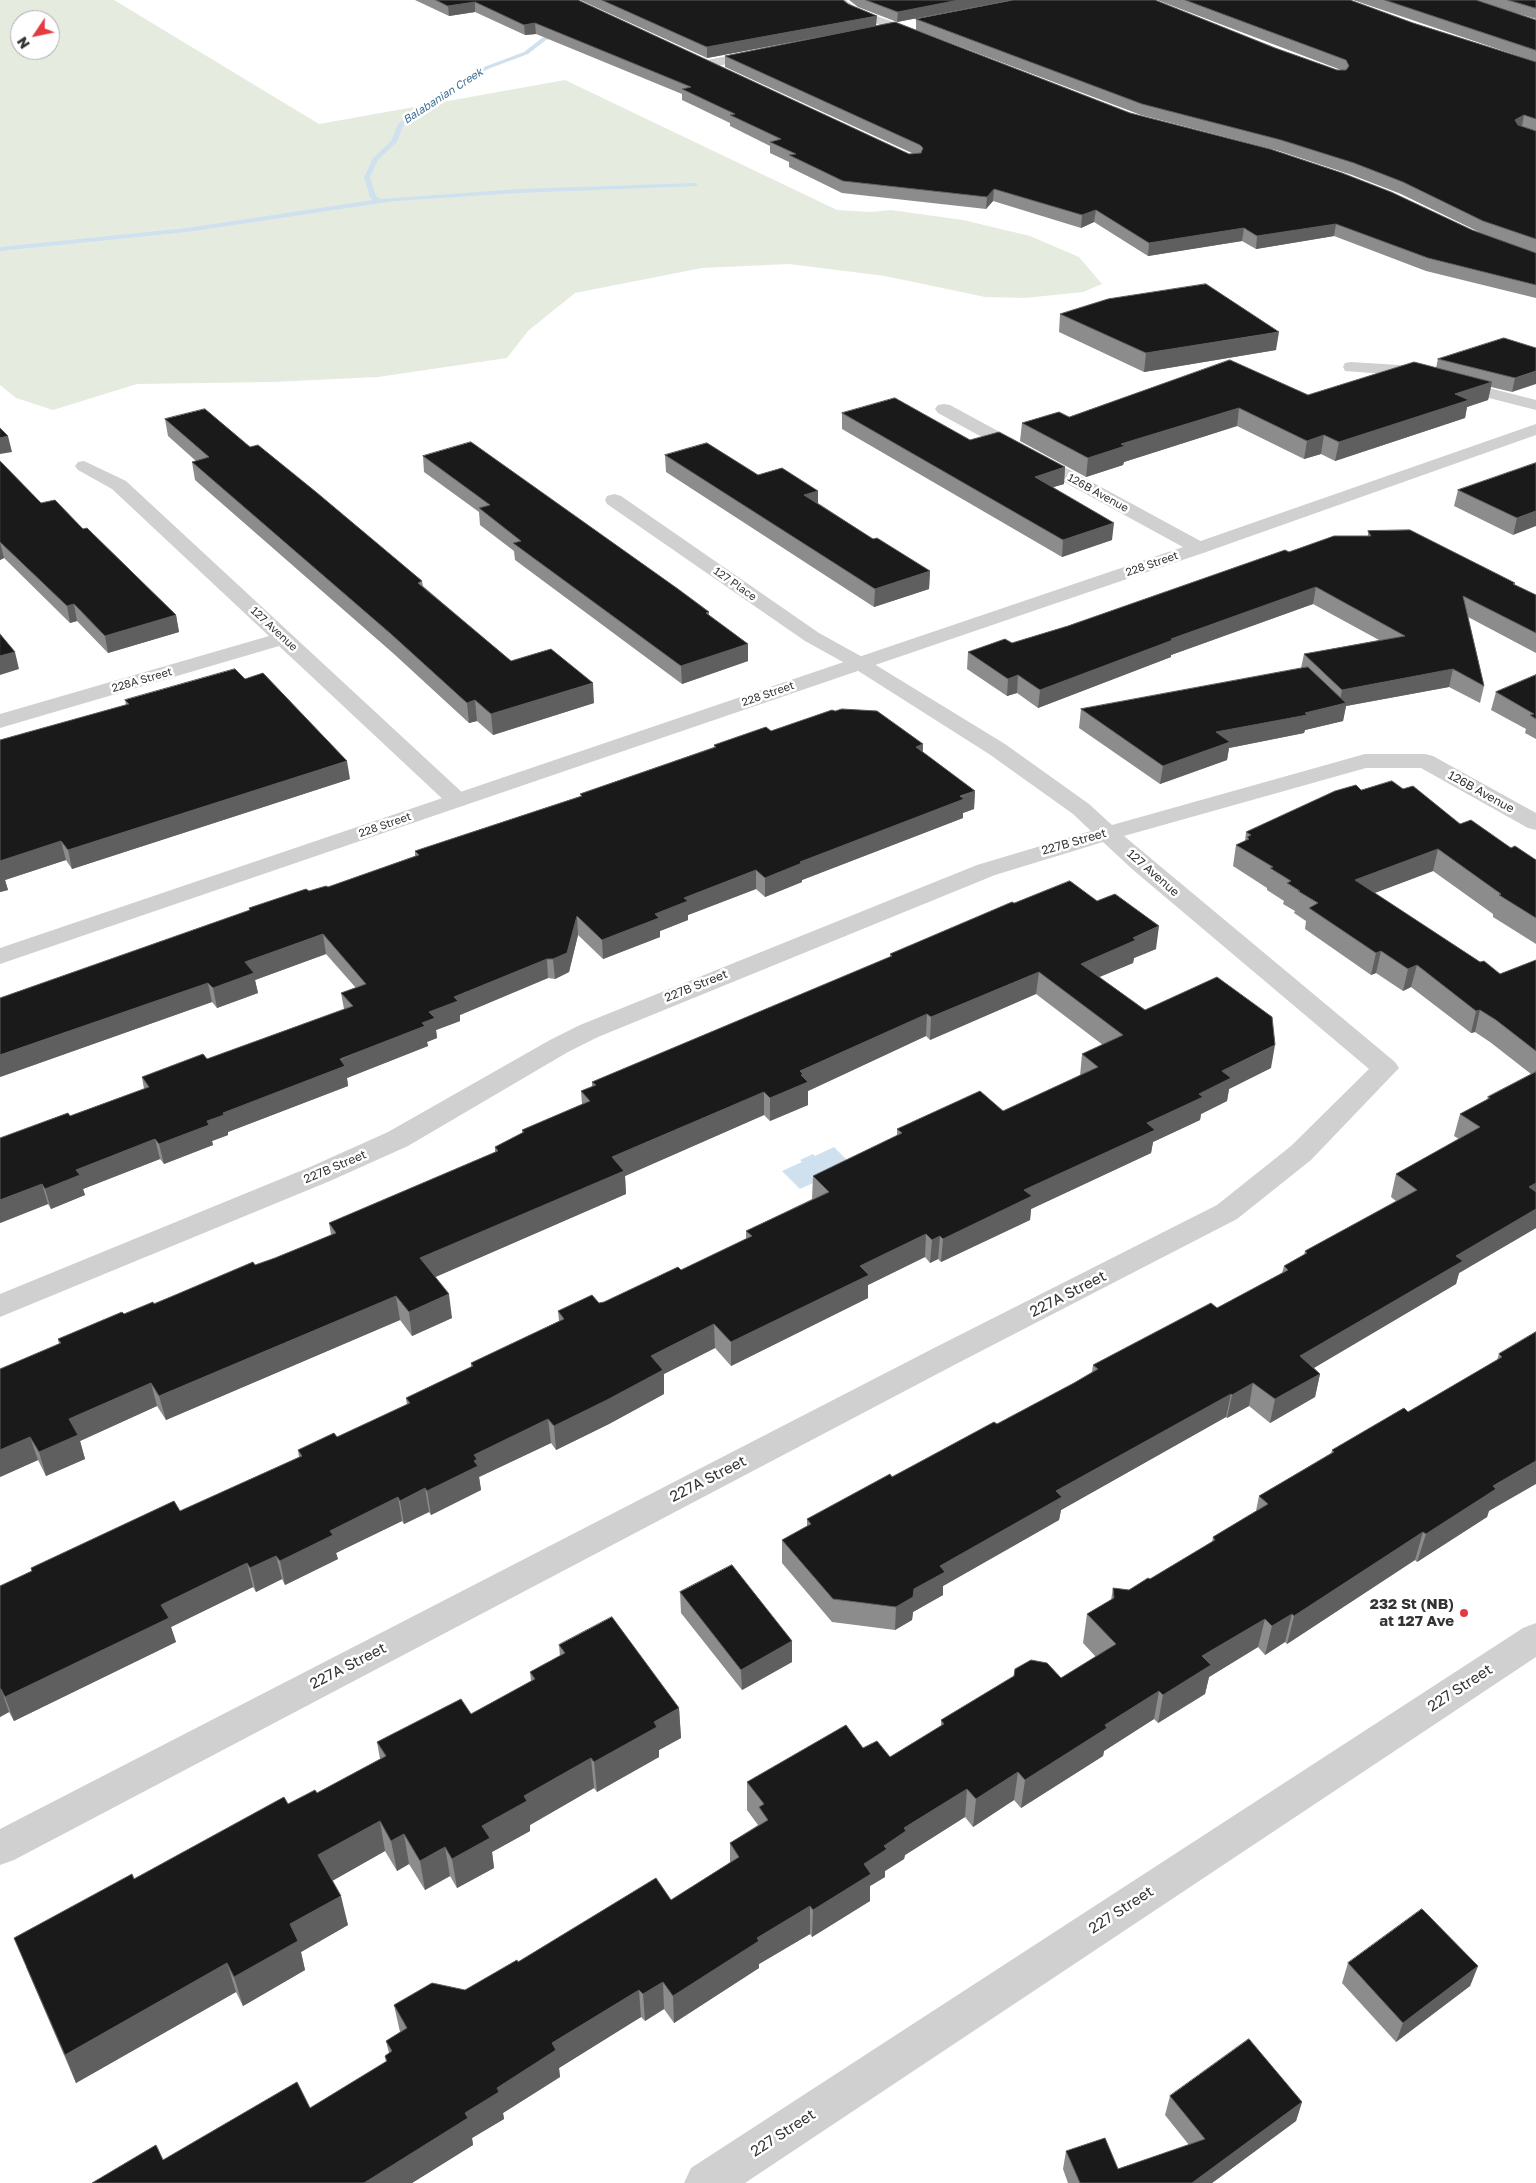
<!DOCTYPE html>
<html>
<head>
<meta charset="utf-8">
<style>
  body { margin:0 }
  #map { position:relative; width:1536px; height:2183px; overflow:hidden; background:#fff; font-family:"Golos Text",sans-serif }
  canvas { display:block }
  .north { position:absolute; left:10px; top:10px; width:50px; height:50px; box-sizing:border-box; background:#fff; border:1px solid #adadad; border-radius:50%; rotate:236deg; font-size:14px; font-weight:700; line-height:20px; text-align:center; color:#333 }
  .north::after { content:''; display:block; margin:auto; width:18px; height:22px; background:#e43b41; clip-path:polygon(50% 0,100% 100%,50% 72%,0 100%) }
</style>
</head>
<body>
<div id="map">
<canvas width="1536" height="2183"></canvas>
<div class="north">N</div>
</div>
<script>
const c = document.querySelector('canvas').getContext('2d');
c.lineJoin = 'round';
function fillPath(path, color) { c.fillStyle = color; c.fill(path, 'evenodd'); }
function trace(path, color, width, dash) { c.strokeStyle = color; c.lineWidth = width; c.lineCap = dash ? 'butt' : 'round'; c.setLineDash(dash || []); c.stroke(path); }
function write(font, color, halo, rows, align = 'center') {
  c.font = font + ' "Golos Text",sans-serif'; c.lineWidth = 5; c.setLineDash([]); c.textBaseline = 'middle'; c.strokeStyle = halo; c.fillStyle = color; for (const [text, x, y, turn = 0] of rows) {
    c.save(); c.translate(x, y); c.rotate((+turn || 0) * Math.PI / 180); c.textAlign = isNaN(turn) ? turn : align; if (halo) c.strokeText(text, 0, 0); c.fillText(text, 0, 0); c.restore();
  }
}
const green = new Path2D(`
  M0,0h114l205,124 246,-44 272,130 33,2 21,-2 72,10 67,16 49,21 23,27 -19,8 -58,6 -40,-1 -100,-21 -96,-12 -87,4 -127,25 -47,38 -21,27 -129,19 -106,5 -135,2 -84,26 -37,-12 -16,-13zM20,20h30v30h-30z`);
const water = new Path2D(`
  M834,1147l18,18 -52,24 -18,-18 20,-9 -2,-2 13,-6 2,2z`);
const stream = new Path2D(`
  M562,32l2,3 -18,5 -18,14 -40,15 -24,13 -61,44 -6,16 -19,18 -8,17 6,19 5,3 138,-10 176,-6 2,1v2l-178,7 -124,8 -208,31 -187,19v-4l187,-19 186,-28 -3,-3 -6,-20 9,-19 18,-17 7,-17 62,-44 24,-13 40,-15 18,-14z`);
const minor = new Path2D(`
  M833,0h13l11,9 70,25 2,3 -2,3h-8l-70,-27z
  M762,49l4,1 2,3 -2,3 -58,12 -6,-4 6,-4z
  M1351,362l48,3 137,35v10l-137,-35 -54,-4 -2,-4 2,-4z
  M944,404l6,1 256,139 3,4 -3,4 -7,2 -7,-2 -254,-139 -3,-4 3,-4z
  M84,461l42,20 339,314 4,5 -4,5 -8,2 -8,-2 -170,-159 -279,82v-14l269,-78 -157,-147 -34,-19 -3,-4 3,-4z
  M614,494l7,2 198,137 47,26 139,85 84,60 23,21 253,-71h60l8,2 103,57v17l-8,-2 -107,-60h-55l-242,68 271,226 4,6 -88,92 -74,59 -279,144 -944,497 -14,5v-36l936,-482 281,-142 74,-59 78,-77 -237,-200 -29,-27 -108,33 -397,162 -30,15 -160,94 -78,35 -330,136v-23l310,-127 78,-35 162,-92 30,-15 397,-160 114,-34 -18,-17 -84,-60 -137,-87 -47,-26 -198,-137 -2,-4 2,-4z`);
const tertiary = new Path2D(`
  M1536,424v11l-330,117 -1206,412v-16l1192,-404z
  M1536,1623v34l-791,526h-61l7,-15 832,-540z`);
const wall = new Path2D(`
  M415,0h163l331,154h5l-189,-87v-11l128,-25 -146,27 -127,-58h263l33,26 596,204 64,23v45l-110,-27 -92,-35 -78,13 -14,-8 -94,15 -54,-34 -13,6 -88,-27 -7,8 -144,-16 -53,-26v-5l-19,-9v-7l-40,-20v-3l-48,-23v-6l-146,-60 -11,1 -50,-23 -26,4z
  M849,0h162l-114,22 -39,-15z
  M1157,0h193l63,23 123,39v191l-55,-20 -80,-39 -49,-19 -73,-24 -138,-36 -225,-85v-11l359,29 62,22h4z
  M1353,0h183v19l-23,-7 23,8v42z
  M1060,314l216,36 -132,22 -85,-40z
  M1536,348l-24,44 -21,-5 -3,13 -21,7 -2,11 -130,43 -14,-7 -17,5 -67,-33 -113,36 -1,3 -37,12 -66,-36 2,-18 47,-6 239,-22 128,-27 2,-9z
  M842,413l223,54 -1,17 -11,3 59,53 -50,17 -220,-128z
  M165,419l85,28 172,134 1,5 88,75 83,42 -101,32 -16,-14 -8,2 -75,-69 -199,-174 -3,-18 4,-1 -28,-25z
  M665,455l93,20 60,16v12l55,36 57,32 -1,18 -55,18 -208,-135z
  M423,456l286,156v4l39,45 -66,23 -167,-124 -1,-9 -34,-26 -1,-13 -55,-40z
  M0,461l41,42 42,26 93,86 3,17 -71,21 -31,-32 -7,2 -66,-65 -4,2z
  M1536,463l-23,72 -59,-29 4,-16z
  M1368,531l147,54 21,10v58l-68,-36 16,69 -4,17 -31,-16 -103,19 -3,15 -38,9 -1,3 -75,15 -2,12 -67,24 -81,-56 2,-19 220,-41 3,-14 75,-14 -66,-36 -142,51v2l-133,51 -21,-15 -10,3 -40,-27 1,-17 44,-9 56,-17 221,-74 79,-16z
  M1536,675v64l-11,-6 1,-4 -35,-19 5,-18z
  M125,700l225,79 -278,90 -6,-9 -61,20 3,10 -8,2v-152l126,-35z
  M835,711l88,33v8l52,39 -1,18 -11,4v5l-161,62v2l-37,15 -9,-8 -68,26v5l-28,11v6l-57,22 -25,-24 -9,37 -14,7 -7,-1 -88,37v6l-24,9 1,8 -10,4 1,4 -81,32 1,8 -120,46v3l-16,6 1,4 -49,19 -4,-5 -77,30 2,6 -34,14 -3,-5 -48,19 70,-107 74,-27 -2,-12 65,-18 137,-50 -3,-16 15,-5 -30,-34 -71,26 3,13 -41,15 -5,-6 -212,75 250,-167 -1,-2 60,-17 19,-4 87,-31v-5l166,-55 -1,-2 134,-47v-2l57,-14z
  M1403,789l57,35 51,24 25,12v84l-43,-27v-3l-60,-43 -59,22 106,69 20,12 36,-14v268l-77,45 -3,11 -142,84 6,6 -5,23 -45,26 -21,-17 -22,12 -1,-1 -165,93 -2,10 -116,66v9l-30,17 -1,8 -17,10 -63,-8 -50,-59v-23l25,-14v-7l190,-95 77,-41 18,-11 1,-7 124,-57 65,-35 2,-7 20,-11 1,-4 91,-50 -5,-4 5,-23 63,-35 -5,-3 6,-22 27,-14 1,-3 43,-23 -41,-32 -15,-10 -4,1 -60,-46 -8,4 -27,-18 -5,2 -66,-46 1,-8 -12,-8 1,-2 -12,-7 1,-3 -17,-11v-2l-34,-22 3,-21 9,-4 1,-9 115,-42z
  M1014,903l142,46 -22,9 -1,5 -34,14 46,33 126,58 -42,21 -2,12 -26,13 -1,6 -47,22 -2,11 -120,56 -1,11 -89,42 -3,-3 -8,4 -5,-6 -57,28v13l-137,68 -16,-18 -51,26v20l-55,30 -53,26 -5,-7 -72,34 2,13 -50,25 -2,-3 -25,12 -2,-3 -66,32 2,6 -53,26 -3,-6 -26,13 -3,-5 -82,40 5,15 -162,79 -5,-9 -9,5v-131l32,-15 -1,-3 149,-57 119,-54 -1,-7 39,-13 70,-32 -1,-7 65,-31v-4l88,-42 -1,-10 46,-9 77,-32 65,-31v-8l66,-32 1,-23 84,-40v-7l106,-18 77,-35 2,-22 21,-9 -67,-51 -106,46 -4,-4 -118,55v14l-38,16 -6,-6 -139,61 1,18 -191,83 17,41 -40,18 -12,-16 -234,100 -9,-14 -77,35 5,18 -39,17 -8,-16 -38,17 59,-133 -1,-5 217,-81 56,-23 -2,-12 166,-71v-5l27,-14v-3l60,-26 -1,-13 11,-4v-5l298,-125v-3z
  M1536,1332l-49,185 -70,45 -2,-2 -128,84 -2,-2 -20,13 -7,-8 -49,30 -4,17 -47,29 -4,-4 -50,32 -1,5 -82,52 -7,-8 -41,27 -8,-10 -60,38 -1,4 -19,12v6l-15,9v15l-58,36 -2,-3 -51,30v4l-85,55 -10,-14 -19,12 -4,-4 -82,51 1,9 -57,36 1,6 -32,19 1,7 -61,38h-320l71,-23 147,-52 76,-46 -1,-6 4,-3 -3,-12 14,-9 -6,-27 71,-15 53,-28 153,-62 59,-37v-20l28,-18 -11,-15v-28l116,-34 27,9 51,-31v-6l120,-42 35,-21 -13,-14 4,-29 24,-14 2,-12 16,2 21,-11 62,-37 1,-5 43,-26 3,-15 72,-43 1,-3 76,-38 89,-52 2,-6z
  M680,1592l112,49v21l-50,28 -61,-77z
  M559,1645l120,63 2,30 -22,12v7l-62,35 -3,-4 -64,37v6l-38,21 2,16 -37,20 -7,-12 -25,14 -16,-26 -12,7 -12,-20 -53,30 16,44 -47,27 4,18 -62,36 -7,-14 -160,91 -50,-116 108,-88 154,-75 29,-11 63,-34 -3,-17 94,-28 60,-33 -1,-9 30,-16z
  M1348,1963l130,3 -8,20 -74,56 -54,-59z
  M1170,2096l132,6 -6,19 -84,62h-144l-5,-14 3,-18 52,18 71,-24 -24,-30z`);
const shadedWall = new Path2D(`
  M959,0h52l-114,22 1,-10z
  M475,2v10l-26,4 -1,-10z
  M877,16l-1,10 -169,32v-11z
  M535,23l1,11 -11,1 -1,-10z
  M1524,115l-2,11 -10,6 3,-12z
  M994,189l-1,12 -7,8 1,-12z
  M1096,210l-2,12 -13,6 1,-13z
  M1336,224l-2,12 -78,13 1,-13z
  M1244,228l-2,13 -94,15 1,-13z
  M1279,332l-3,18 -132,22 2,-19z
  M1536,371v13l-24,8 3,-14z
  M1492,382l-4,18 -21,7 -2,11 -130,43 4,-19 116,-48z
  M1239,408l-2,18 -113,36 -1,3 -37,12 2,-19 33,-14z
  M1324,435l-3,19 -17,5 3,-18z
  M8,436l4,16 -12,2v-16z
  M1065,467l-1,17 -30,9 1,-16z
  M818,491v16l-14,-12z
  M1536,511v15l-23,9 4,-17z
  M1114,523l-2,17 -50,17 1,-17z
  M0,542l4,16 -4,2z
  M930,571l-1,18 -55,18 1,-18z
  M1316,587l-3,17 -142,51v2l-133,51 2,-18 131,-51z
  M74,604l3,17 -7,2 -3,-17z
  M176,615l3,17 -71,21 -3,-17z
  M748,644v17l-66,23 -1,-18z
  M15,652l4,17 -19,6v-19z
  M1453,669l-4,18 -103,19 -3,15 -38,9 -1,3 -75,15 -2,12 -67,24 3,-18 53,-34 123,-27 3,-15z
  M1018,675l-1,18 -10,3 1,-17z
  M593,683l1,20 -101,32 -2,-21z
  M475,700l2,21 -8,2 -2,-20z
  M923,744l-1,19 -6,-16z
  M347,761l3,18 -278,90 -4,-19z
  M975,791l-1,18 -11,4v5l-161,62v2l-37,15v-19l35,-16z
  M61,841l5,19 -61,20 3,10 -8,2v-31z
  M1438,849l-5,22 -82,31 4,-22z
  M756,870v19l-68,26v5l-28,11v6l-57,22 -1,-19 53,-26 29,-16z
  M577,916l1,19 -9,37 -14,7 -2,-20z
  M1159,926l-3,23 -22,9 -1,5 -55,23 3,-22 52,-26z
  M323,934l3,20 -71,26 3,13 -41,15 -4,-20 32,-26z
  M1381,951l-5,22 -5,2 5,-22z
  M547,959l1,19 -88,37v6l-24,9 1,8 -10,4 1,4 -81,32 1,8 -120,46v3l-16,6 1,4 -49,19 -5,-20 48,-23 16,-8 199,-90 7,-11 25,-15z
  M1417,965l-6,22 -8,4 5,-22z
  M1039,972l-3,22 -106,46 1,-23z
  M208,983l4,19 -212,75v-22z
  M1480,1010l-5,22 -4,1 5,-22z
  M927,1014l-1,22 -118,55v14l-38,16v-23l30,-27z
  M1275,1045l-4,23 -42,21 -2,12 -26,13 -1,6 -47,22 -2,11 -120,56 -1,11 -89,42 2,-23 81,-49 123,-67 52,-29 23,-23z
  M764,1092v23l-139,61 1,18 -202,88 -4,-24 192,-101z
  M155,1139l5,20 -77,30 2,6 -34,14 -6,-20 31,-19z
  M1536,1183v19l-7,-15z
  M42,1184l6,20 -48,19v-23z
  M1536,1209v19l-77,45 -3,11 -161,95 5,-23 156,-100z
  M926,1234l-1,23 -57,28v13l-137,68v-24l129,-76z
  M940,1236l-2,23 -8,4 2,-23z
  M449,1294l3,24 -40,18 -3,-24z
  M396,1296l4,24 -234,100 -7,-24z
  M714,1324l1,24 -51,26v20l-55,30 -53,26 -2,-24 97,-70z
  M1320,1374l-5,23 -45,26 5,-24z
  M151,1383l6,23 -77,35 5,18 -39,17 -7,-24 30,-33z
  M1253,1383l-4,23 -22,12 5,-23z
  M1231,1394l-5,23 -165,93 -2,10 -116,66v9l-30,17 -1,8 -17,10 1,-23 18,-18 26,-23 116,-75z
  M548,1419l3,24 -72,34 2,13 -50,25 -4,-24 47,-36z
  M30,1437l8,23 -38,17v-27z
  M1536,1461v23l-47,27 -2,6 -70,45 9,-28 67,-48z
  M425,1488l4,24 -25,12 -4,-23z
  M398,1497l4,24 -66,32 2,6 -53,26 -5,-24 50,-30z
  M1423,1532l-8,28 -128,84 7,-28z
  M276,1556l6,23 -26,13 -6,-24z
  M247,1563l6,24 -82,40 5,15 -162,79 -9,-24 156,-92z
  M1292,1614l-7,28 -20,13 7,-29z
  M1265,1619l-7,28 -49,30 -4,17 -47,29 5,-28 39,-39z
  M792,1641v21l-50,28 -1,-20z
  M0,1689h1l8,23 -9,5z
  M1159,1691l-5,28 -50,32 -1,5 -82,52 4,-28 80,-55z
  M679,1708l2,30 -22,12v7l-62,35 -3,-30 60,-40z
  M591,1758l3,30 -64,37v6l-38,21 2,16 -37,20 -5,-29 30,-33 42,-30z
  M1018,1772l-4,28 -41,27 3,-28z
  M967,1789l-2,28 -60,38 -1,4 -19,12v6l-15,9v15l-58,36 1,-27 71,-64 20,-18z
  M380,1821l5,30 -60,34 -7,-30z
  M404,1834l5,30 -12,7 -6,-30z
  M445,1847l5,29 -25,14 -5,-29z
  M341,1896l7,29 -47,27 4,18 -62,36 -9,-29 56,-53z
  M810,1906v28l-51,30v4l-85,55 -1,-27 84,-58z
  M227,1963l9,29 -160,91 -11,-28z
  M1478,1966l-8,20 -74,56 7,-19z
  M663,1982l1,27 -19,12 -2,-27z
  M639,1990l2,27 -82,51 1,9 -57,36 1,6 -32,19 1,7 -61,38h-48l101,-70 87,-70z
  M1302,2102l-6,19 -84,62h-20z`);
const building = new Path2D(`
  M436,0h142l331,154 12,-1 2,-5 -3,-3 -195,-89 170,-34 235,91 140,36 72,24 49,19 81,38 64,23v32l-108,-27 -92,-34 -79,12 -13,-8 -95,15 -53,-33 -14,5 -88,-26 -7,8 -144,-16 -54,-26 7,-1 -26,-12 11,-3 -51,-24 5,-1 -53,-25 9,-2 -156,-64 -11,2 -49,-23 -27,4z
  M602,0h241l5,4 29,12 -170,31z
  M866,0h93l-61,12z
  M1013,0h142l120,48 62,22h9l3,-4 -3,-6 -161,-60h165l63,23 123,39v57l-12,-4 -9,5 3,5 18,6v108l-53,-18 -80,-39 -49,-19 -73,-23 -139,-36 -226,-85z
  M1385,0h91l60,20v30z
  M1508,0h28v8z
  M1206,284l73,48 -133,21 -86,-39 48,-15z
  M1504,338l32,10v23l-21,7 -77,-19z
  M1230,360l78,35 106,-33 78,20 -37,12 14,6 -130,42 -15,-7 -17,6 -68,-33 -118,36 4,2 -37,12 -66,-35 37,-11 10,5z
  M895,398l75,42 29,-8 66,35 -30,10 79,46 -51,17 -221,-127z
  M205,409l45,38 8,-2 58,47 106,89 -4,2 93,78 40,-12 42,34 -102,31 -16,-14 -8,3 -76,-69 -199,-172 17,-5 -44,-38z
  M0,428l8,8 -8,2z
  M471,442l207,147 31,23 -3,1 42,31 -67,22 -168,-123 8,-2 -42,-33 11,-3 -67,-49z
  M707,443l51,32 24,-7 36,23 -14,4 69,44 4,-1 53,33 -55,18 -210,-134z
  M0,461l41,42 14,-3 28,29 4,-1 89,87 -71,21 -31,-32 -7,2 -67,-64z
  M1536,463v48l-19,7 -59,-28z
  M1410,530l105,53 -2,1 23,11v38l-73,-37 21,90 -31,-17 -111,21 -38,-36 101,-18 -89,-49 -145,52 2,1 -133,50 -22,-15 -10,4 -40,-27 37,-13 7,4 56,-17 217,-76 4,2 45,-16h37l-3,-5z
  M0,634l15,18 -15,4z
  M1308,667l38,36 -41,10 2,2 -91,17 14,10 -67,24 -82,-57z
  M235,669l10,10 18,-6 84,88 -279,89 -7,-9 -61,20v-121l129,-36 -4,-4z
  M1536,675v44l-6,-4 4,-1 -38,-22z
  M842,709l35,2 46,33 -7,3 59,44 -15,5 4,3 -164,63 2,1 -37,15 -9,-8 -72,28 4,3 -33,13 4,4 -57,22 -25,-24 -10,37 -14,6h-6l-93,38 4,4 -29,11 6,6 -13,5 3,3 -85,33 5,7 -122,47 1,2 -17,6 2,4 -50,19 -4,-5 -79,31 4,5 -35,14 -3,-5 -42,16v-62l68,-25 2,3 79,-29 -7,-10 61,-23 4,5 146,-53 -12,-13 25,-9 -43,-50 -78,28 9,11 -41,15 -5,-5 -208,72v-57l250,-88 -1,-2 57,-19 3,2 17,-5 2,1 91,-32 -4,-4 167,-55 -2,-2 136,-47 -2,-2 52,-18 5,4 61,-21 3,1z
  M1392,781l11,8 10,-3 47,38 11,-4 40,28 4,-2 21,14v58l-37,-23 2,-1 -63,-45 -83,31 125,82 4,-1 16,13 36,-14v91l-40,-31 -16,-10 -4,1 -59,-46 -9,4 -27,-18 -5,2 -67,-45 9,-5 -20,-12h2l-13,-8 4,-2 -21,-13 3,-1 -37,-22 13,-6 -2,-2 4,-2 -5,-3 89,-41 21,-6 5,5z
  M1070,881l27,20 18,-7 44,32 -26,12 3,2 -55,24 64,46 72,-33 55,40 3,28 -53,26 9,7 -32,16 4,3 -56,26 8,7 -131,60 8,6 -89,43 -3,-3 -8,4 -6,-6 -66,32 9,9 -138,67 -17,-18 -63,32 12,14 -56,30 -53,26 -6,-7 -74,36 3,4 -3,2 4,5 -51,25 -2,-3 -25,13 -2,-4 -68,34 3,4 -53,26 -4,-5 -26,12 -3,-5 -86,42 8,13 -164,79 -4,-8h-1v-103l32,-15 -1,-3 143,-67 6,10 122,-55 -4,-6 36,-17 3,4 73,-34 -4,-5 67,-32 -2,-3 93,-44 -6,-8 34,-16 7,8 5,-1 74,-35 3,3 71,-34 -6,-5 83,-39 -16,-16 89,-43 -5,-4 83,-38 23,20 95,-44 -16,-13 41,-19 -84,-63 -108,45 -4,-3 -127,57 3,3 -2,1 7,7 -38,16 -6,-6 -152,65 12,14 -204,87 29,36 -40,18 -13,-16 -237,100 -8,-13 -82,36 9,16 -39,17 -9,-15 -30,13v-81l61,-26 -3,-4 64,-27 2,2 29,-12 1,2 99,-42 2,3 20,-7 61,-25 -7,-10 169,-72 -3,-4 29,-15 -2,-2 68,-29 -9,-10 15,-6 -4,-3 300,-126 -2,-2 122,-52 2,1z
  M1536,1072v111l-7,4 7,5v17l-80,47 7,5 -163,95 20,18 -45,25 -22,-16 -21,12 -1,-1 -175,97 6,6 -122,69 5,6 -31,17 -1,8 -17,10 -63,-8 -51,-59 29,-16 -4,-5 83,-45 2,3 102,-55 3,2 77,-41 24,-14 -5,-4 118,-62 6,5 71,-38 -4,-4 23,-13 -2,-2 112,-61 -21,-16 84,-47 -20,-13 30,-16 -2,-1z
  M1536,1332v129l-43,25 3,3 -70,45 -3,-2 -129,84 -2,-2 -20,12 -7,-7 -63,37 9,9 -48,30 -4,-4 -54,34 2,3 -82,52 -7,-8 -42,27 -9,-10 -63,39 2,3 -22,15 3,3 -23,15 7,10 -58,36 -3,-4 -53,32 2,3 -86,55 -10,-14 -20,12 -4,-4 -87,53 4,7 -59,38 2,4 -34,21 3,5 -104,65h-272l64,-38 7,15 134,-78 13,26 77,-47 -2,-5 7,-5 -6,-10 21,-13 -13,-23 38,-22 33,7 52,-30 1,2 138,-84 15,22 68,-43 -9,-14 38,-23 -9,-13 5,-3 -17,-22 99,-57 17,23 14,-7 13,16 54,-33 -3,-4 73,-44 1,-7 16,-9 16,3 14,15 55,-34 -29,-30 27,-16 -1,-10 16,2 19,-12 2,1 65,-39 -2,-3 55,-33 -9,-8 75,-44 -2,-2 72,-42 4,4 94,-55 -3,-3z
  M732,1565l60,76 -51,29 -61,-78z
  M612,1617l67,91 -25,14 3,5 -63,35 -3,-4 -67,38 3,5 -45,25 8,12 -38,21 -7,-12 -25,14 -16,-27 -13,7 -11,-20 -62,34 23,41 -51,28 8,17 -64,36 -7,-14 -162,92 -51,-117 118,-64 2,5 150,-82 4,7 27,-14 2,3 69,-37 -9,-14 84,-43 10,15 64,-35 -5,-7 35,-19 -6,-8z
  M1422,1909l56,57 -75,57 -55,-60z
  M1249,2039l53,63 -110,81h-112l-14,-32 39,-13 13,31 87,-30 -35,-43z`);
const markers = [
  [1464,1613,5,"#e43b41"]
];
const farWaternames = [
  ["Balabanian Creek",443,96,-33]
];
const farStreetnames = [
  ["126B Avenue",1098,493,29],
  ["228 Street",1152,564,-19],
  ["127 Place",735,584,35],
  ["127 Avenue",274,629,43],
  ["228A Street",142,680,-16],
  ["228 Street",768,694,-19],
  ["228 Street",385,825,-19]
];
const streetNames = [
  ["126B Avenue",1481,792,29],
  ["227B Street",1074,842,-16],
  ["127 Avenue",1153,873,41],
  ["227B Street",696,986,-22],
  ["227B Street",335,1167,-23]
];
const nearStreetnames = [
  ["227A Street",1068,1294,-27],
  ["227A Street",708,1479,-27],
  ["227A Street",348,1666,-27],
  ["227 Street",1460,1688,-33],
  ["227 Street",1121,1910,-33],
  ["227 Street",783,2133,-33]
];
const nearPoinames = [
  ["232 St (NB)",1454,1604],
  ["at 127 Ave",1454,1621]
];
fillPath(green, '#e5ecdf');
fillPath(water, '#cfe1ee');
fillPath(stream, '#cfe1ee');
fillPath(minor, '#d0d0d0');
fillPath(tertiary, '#d0d0d0');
fillPath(wall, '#8c8c8c');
fillPath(shadedWall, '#5f5f5f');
fillPath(building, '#1a1a1a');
trace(building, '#5f5f5f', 1);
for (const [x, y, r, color] of markers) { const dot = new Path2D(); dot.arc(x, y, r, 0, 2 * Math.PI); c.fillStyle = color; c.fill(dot); trace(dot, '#fff', 2); }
write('italic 11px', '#407196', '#fff', farWaternames);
write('11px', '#333', '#fff', farStreetnames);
write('12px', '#333', '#fff', streetNames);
write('15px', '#333', '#fff', nearStreetnames);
write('bold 15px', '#333', '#fff', nearPoinames, 'right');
</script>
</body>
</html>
